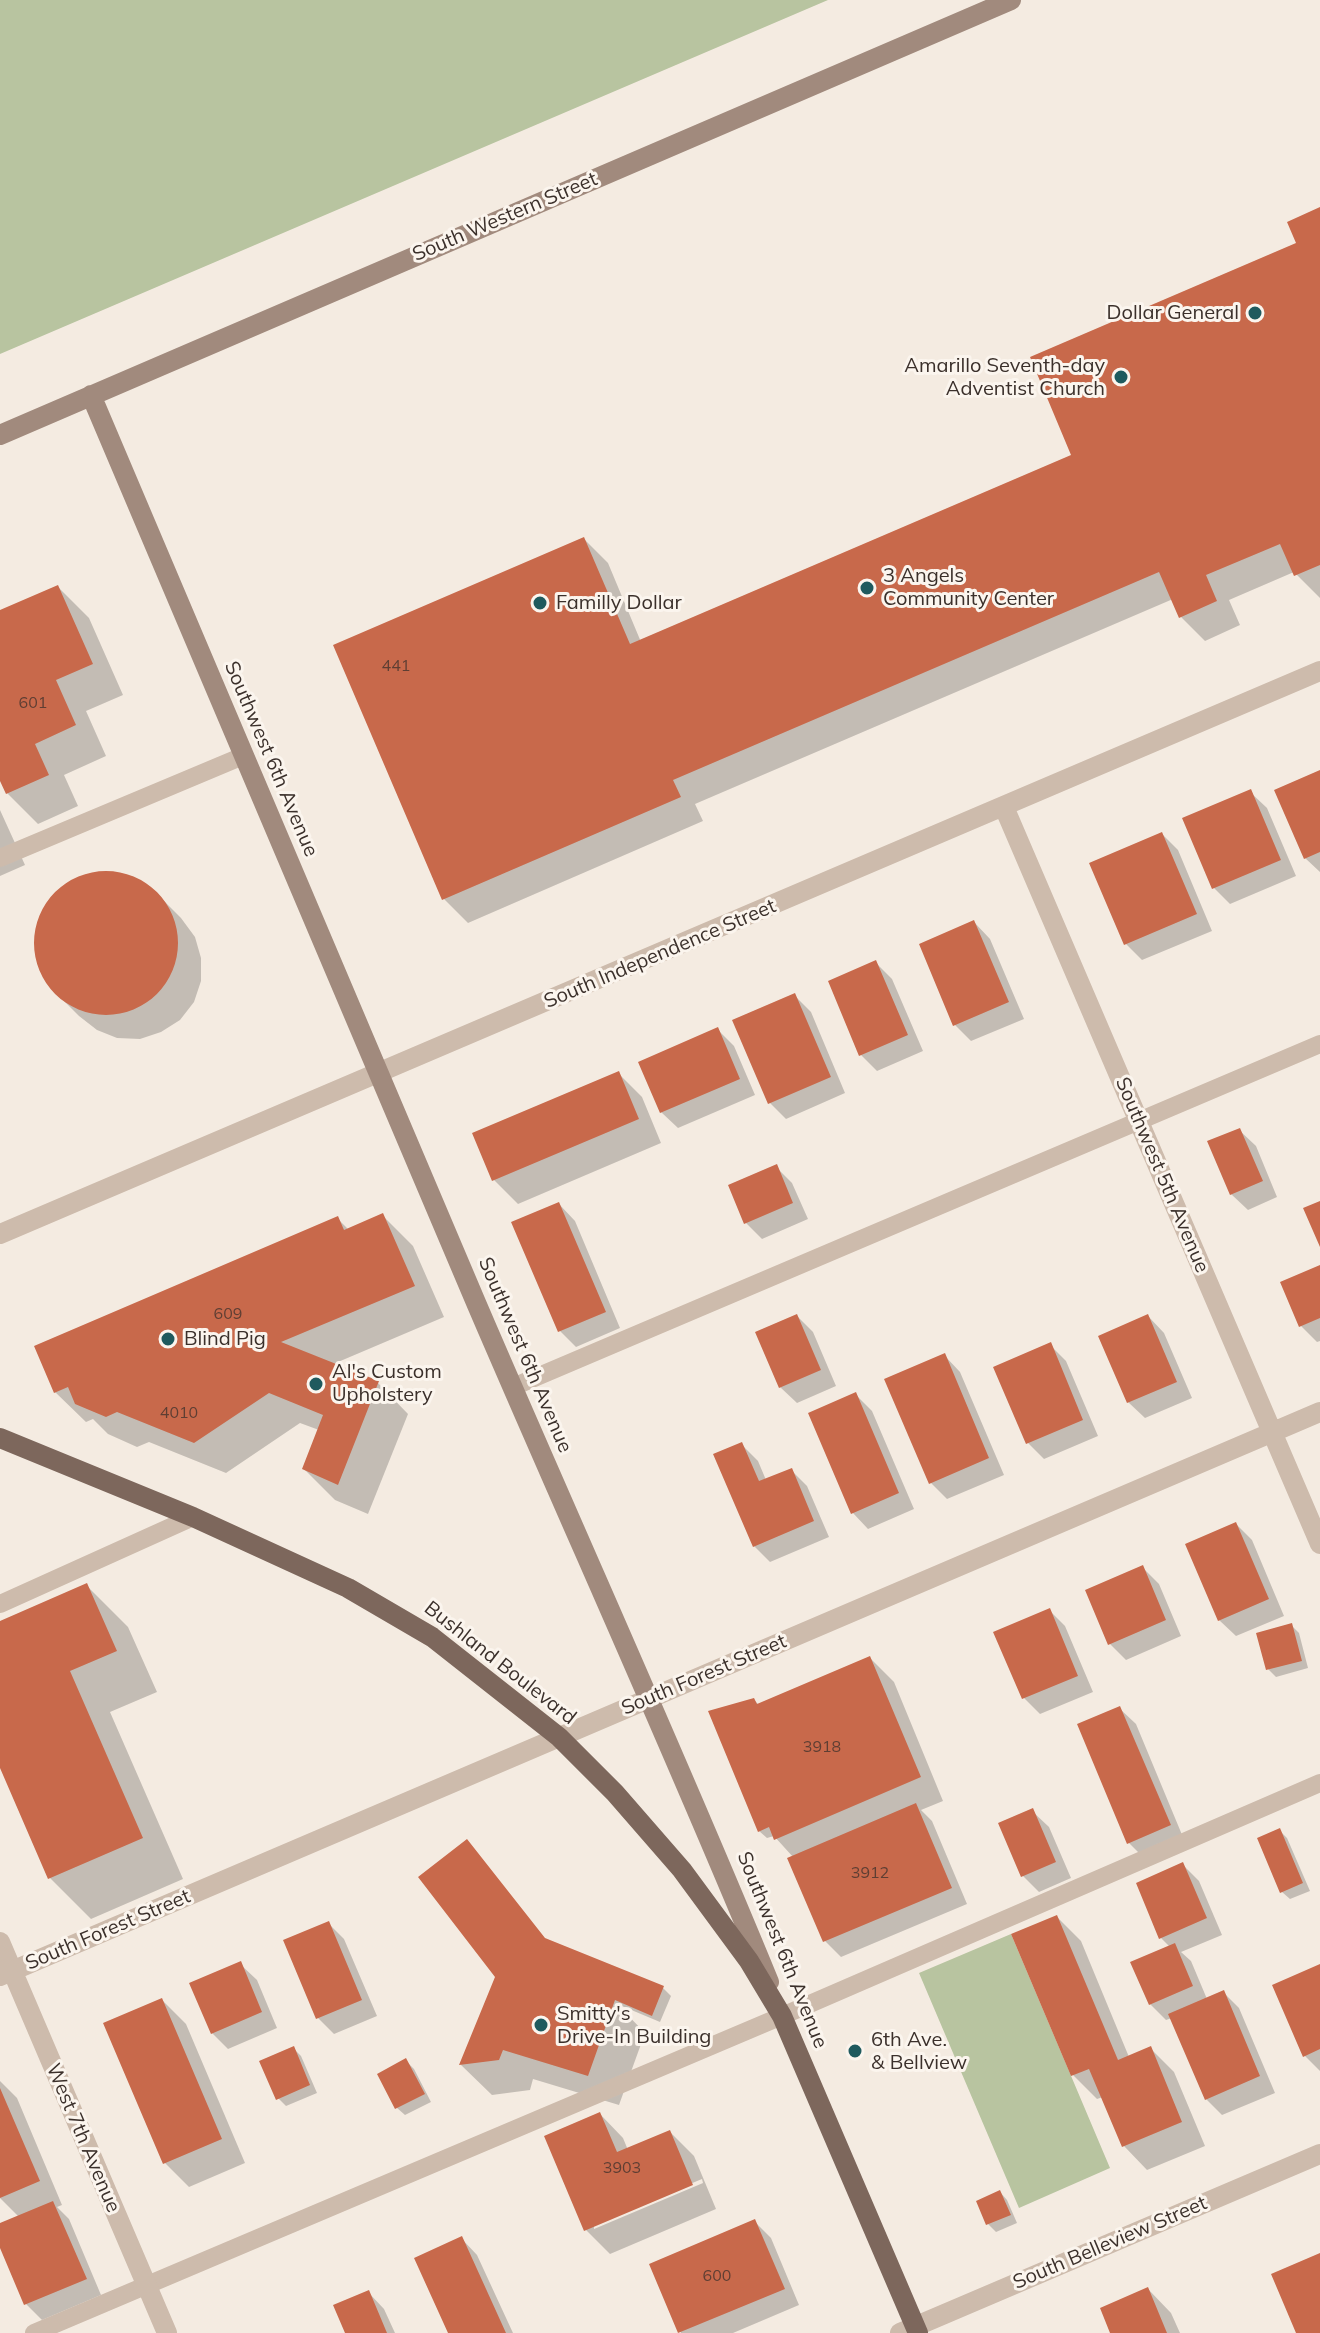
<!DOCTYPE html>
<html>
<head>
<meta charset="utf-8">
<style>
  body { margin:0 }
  canvas { display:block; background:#f4ebe1 }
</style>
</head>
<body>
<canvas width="1320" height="2333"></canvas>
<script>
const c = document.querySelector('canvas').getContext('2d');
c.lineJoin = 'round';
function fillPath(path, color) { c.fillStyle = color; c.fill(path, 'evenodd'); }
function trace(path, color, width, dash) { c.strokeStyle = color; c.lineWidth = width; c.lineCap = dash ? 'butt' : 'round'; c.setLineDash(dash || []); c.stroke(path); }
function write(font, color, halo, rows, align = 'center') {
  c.font = font + ' Mulish,sans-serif'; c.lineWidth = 6; c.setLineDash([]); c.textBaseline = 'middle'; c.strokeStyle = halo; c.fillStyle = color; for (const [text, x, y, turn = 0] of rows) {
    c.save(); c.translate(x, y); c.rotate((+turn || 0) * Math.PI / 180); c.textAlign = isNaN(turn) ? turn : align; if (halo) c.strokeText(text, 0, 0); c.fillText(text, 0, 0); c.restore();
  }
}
const green = new Path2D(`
  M0,0h828l-828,354z
  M1011,1934l99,234 -91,40 -100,-235z`);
const shadow = new Path2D(`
  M1320,210v388l-26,-26 -65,28 11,25 -35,16 -24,-24 -8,-18 -478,205 8,17 -235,102 -24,-24 140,-360 24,24 33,79 433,-186 224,-212z
  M58,587l31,31 34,77 -37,16 20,45 -42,19 14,31 -40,18 -31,-31 -7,-17v-164z
  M1320,772v100l-15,-14z
  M1250,792l17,16 29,68 -66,28 -16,-16z
  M0,810l25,55 -25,11z
  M1162,834l16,16 34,81 -70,29 -16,-16z
  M113,872l24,7 19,14 25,25 14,19 6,21v23l-7,21 -14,18 -19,12 -21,7 -23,-1 -20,-8 -18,-14 -25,-25 -14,-20 -5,-24 3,-24 11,-22 18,-17 22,-10z
  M974,922l16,17 34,80 -53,22 -16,-16z
  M876,963l16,16 31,72 -46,20 -16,-16z
  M794,995l17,17 34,81 -59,26 -17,-17z
  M718,1030l16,16 21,49 -77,33 -17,-16z
  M618,1073l24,24 19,46 -143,61 -24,-24z
  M1239,1130l17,16 21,51 -29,13 -17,-16z
  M776,1167l16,16 16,36 -46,20 -16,-16z
  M559,1204l16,17 45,107 -44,19 -16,-16z
  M382,1215l31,31 31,71 -113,48 47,18 30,31 -40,100 -33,-14 -31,-31 15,-39 -19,-7 -74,50 -77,-31 -12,5 -29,-13 -15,-15 -7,3 -31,-30 282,-174 12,12z
  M1320,1268v73l-3,1 -16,-16z
  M797,1316l16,16 23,54 -39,17 -17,-16z
  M1148,1316l16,17 28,65 -47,20 -17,-16z
  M1050,1345l16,16 32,75 -54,23 -16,-16z
  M944,1355l16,17 44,103 -57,24 -16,-16z
  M856,1395l16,16 42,98 -46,20 -16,-17z
  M742,1445l16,16 8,19 25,-10 16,16 22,51 -59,25 -16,-16z
  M1236,1524l16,16 32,76 -48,20 -17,-16z
  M1142,1567l17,17 22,52 -55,24 -16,-16z
  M87,1586l41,41 29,65 -47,20 73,167 -92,40 -41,-41 -50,-115v-140z
  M1049,1610l16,16 28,66 -53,22 -16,-16 -28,-65z
  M1291,1625l8,8 9,35 -32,9 -8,-8z
  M870,1658l24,24 49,119 -22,9 11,11 35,83 -126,53 -16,-16 -35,-82 3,-2 -19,-21 -7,2 -8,-7 -5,-131 5,5z
  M1119,1708l17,16 49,118 -40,17 -16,-16z
  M1032,1811l17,16 22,51 -32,14 -16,-16z
  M1280,1831l7,7 23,53 -20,8 -8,-7z
  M1183,1865l16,16 23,54 -41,17 10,9 16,38 16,-7 16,16 36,85 -53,22 -16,-16 -34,-81 -6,2 -16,-16 20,-57 -9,-9z
  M1057,1917l24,24 48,116 21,-9 24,24 31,74 -58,24 -23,-24 -21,-49 -6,2 -24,-24z
  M328,1923l16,16 33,77 -43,18 -16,-16z
  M240,1964l17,16 20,48 -49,21 -16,-16z
  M1320,1966v105l-16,-16z
  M498,1976l165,12 8,8 -11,26 -43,-18 28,29 -26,72 -86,-26 -3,11 -38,5 -31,-30z
  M162,2000l24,24 59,139 -56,24 -24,-24z
  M293,2048l8,8 16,37 -31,13 -8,-8z
  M406,2061l8,8 17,33 -26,13 -8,-7z
  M0,2081l17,17 45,107 -5,2 12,12 32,76 -59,25 -16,-16 -26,-61v-18l19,-8 -19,-19z
  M600,2114l23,24 5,12 42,-18 24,24 22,53 -106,45 -24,-24zM702,2179l1,4 -109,46v-5z
  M1000,2192l7,8 10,23 -21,9 -8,-8z
  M755,2222l16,16 28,67 -66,28h-52l-29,-68z
  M461,2238l16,17 36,78h-63z
  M1148,2289l23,24 9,20h-68z
  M368,2292l16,17 11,24h-48z`);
const building = new Path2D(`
  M1320,207v358l-26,11 -14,-32 -74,31 11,26 -38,17 -20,-46 -486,208 8,17 -239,103 -109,-255 251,-108 46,107 441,-189 -41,-98 266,-114 -9,-21z
  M58,585l35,79 -37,16 20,45 -41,19 14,31 -43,19 -6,-13v-171z
  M1320,770v82l-16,7 -30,-69z
  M1251,789l30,71 -69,29 -30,-71z
  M1162,832l35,82 -73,31 -35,-82z
  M34 943a72 72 0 1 1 144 0a72 72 0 1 1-144 0Z
  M974,920l35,82 -56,24 -34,-82z
  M876,960l32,75 -49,21 -31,-75z
  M795,993l36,84 -63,27 -36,-84z
  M718,1027l22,52 -80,34 -22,-51z
  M619,1071l20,48 -147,62 -20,-48z
  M1240,1128l23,53 -33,14 -23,-54z
  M777,1164l16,39 -49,21 -16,-39z
  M1320,1201v46l-17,-39z
  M559,1202l47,110 -48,20 -47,-110z
  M383,1213l32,73 -134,56 98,39 -41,104 -36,-16 21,-54 -54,-22 -75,50 -77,-31 -11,5 -31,-13 -7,-17 -14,6 -20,-47 304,-130 6,14z
  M1320,1265v53l-21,9 -19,-45z
  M797,1314l24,56 -42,18 -24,-56z
  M1148,1314l29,68 -50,21 -29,-67z
  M1051,1342l32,78 -57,24 -33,-77z
  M945,1353l44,105 -60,26 -45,-105z
  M856,1392l43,101 -48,21 -43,-101z
  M742,1442l17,39 33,-13 22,53 -61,26 -40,-93z
  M1236,1522l33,77 -51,22 -33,-77z
  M1143,1565l23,55 -58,25 -23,-55z
  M87,1583l30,68 -47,20 73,167 -95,41 -48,-111v-147z
  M1050,1608l28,68 -56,23 -29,-67z
  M1292,1623l10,38 -36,9 -10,-37z
  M870,1656l51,121 -147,63 -5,-13 -11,5 -50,-121 46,-13 3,6z
  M1120,1706l51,119 -44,19 -50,-120z
  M916,1803l36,85 -129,54 -36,-84z
  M1033,1808l23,54 -35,15 -23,-54z
  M1280,1828l23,55 -23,10 -23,-55z
  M467,1839l78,99 119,48 -12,30 -37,-16 -27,76 -85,-26 -4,10 -40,5 36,-88 -77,-100z
  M1183,1862l24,56 -48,21 -23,-56z
  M1057,1915l61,145 33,-14 31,76 -60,25 -33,-78 -18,7 -60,-142z
  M329,1921l33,79 -46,19 -33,-79z
  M1175,1943l18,43 -44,19 -19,-43z
  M241,1961l21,51 -51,22 -22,-51z
  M1320,1964v85l-17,8 -31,-72z
  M1224,1990l36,86 -55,24 -37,-86z
  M162,1998l60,141 -59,25 -60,-141z
  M294,2046l16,39 -34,15 -17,-39z
  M406,2058l19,36 -30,15 -18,-35z
  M0,2088l40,93 -40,17z
  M600,2112l17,40 53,-22 23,55 -109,46 -40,-95z
  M1000,2190l11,25 -25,10 -10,-24z
  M53,2201l34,78 -63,26 -24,-57v-25z
  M755,2219l30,70 -107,44 -29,-69z
  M462,2236l44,97h-58l-34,-75z
  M1320,2253v80h-24l-25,-59z
  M1148,2287l19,46h-57l-10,-25z
  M369,2290l18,43h-42l-12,-28z`);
const lane = new Path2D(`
  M0,858l243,-102
  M513,1387l807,-343
  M0,1604l193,-87
  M34,2333l748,-317 538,-233`);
const street = new Path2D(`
  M1004,807l316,737
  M0,1234l1320,-563
  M0,1942l167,391
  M0,1976l1320,-564
  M900,2333l420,-179`);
const secondary = new Path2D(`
  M91,395c128,304 256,608 386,910 97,226 199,450 292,677
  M0,435l1011,-435`);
const primary = new Path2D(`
  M0,1438l193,79 155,71 84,49 127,100 56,56 67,77 67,91 33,55 136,317`);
const markers = [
  [1255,313,8,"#1f5a5e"],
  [1121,377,8,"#1f5a5e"],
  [867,588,8,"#1f5a5e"],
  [540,603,8,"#1f5a5e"],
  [168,1339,8,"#1f5a5e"],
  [316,1384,8,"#1f5a5e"],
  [541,2025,8,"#1f5a5e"],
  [855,2051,8,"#1f5a5e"]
];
const numberNames = [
  ["441",396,666],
  ["601",33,703],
  ["609",228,1314],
  ["4010",179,1413],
  ["3918",822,1747],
  ["3912",870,1873],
  ["3903",622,2168],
  ["600",717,2276]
];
const streetNames = [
  ["South Western Street",505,217,-23],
  ["Southwest 6th Avenue",271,759,67],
  ["South Independence Street",660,954,-23],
  ["Southwest 5th Avenue",1162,1175,67],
  ["Southwest 6th Avenue",525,1355,67],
  ["Bushland Boulevard",500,1663,38],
  ["South Forest Street",704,1675,-23],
  ["South Forest Street",108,1930,-23],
  ["Southwest 6th Avenue",782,1950,68],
  ["West 7th Avenue",83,2138,67],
  ["South Belleview Street",1110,2243,-23]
];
const poiNames = [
  ["Dollar General",1239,313,"right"],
  ["Amarillo Seventh-day",1105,366,"right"],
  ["Adventist Church",1105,389,"right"],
  ["3 Angels",883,576],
  ["Community Center",883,599],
  ["Familly Dollar",556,603],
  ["Blind Pig",184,1339],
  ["Al's Custom",332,1372],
  ["Upholstery",332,1395],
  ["Smitty's",557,2014],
  ["Drive-In Building",557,2037],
  ["6th Ave.",871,2040],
  ["& Bellview",871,2063]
];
fillPath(green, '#b8c4a0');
fillPath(shadow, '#0003');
fillPath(building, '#c8694b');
trace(lane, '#cdbbac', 18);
trace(street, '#cdbbac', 20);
trace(secondary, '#a18a7d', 20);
trace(primary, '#7d675c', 20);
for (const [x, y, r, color] of markers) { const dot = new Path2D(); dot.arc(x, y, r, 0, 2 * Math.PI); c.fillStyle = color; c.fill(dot); trace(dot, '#fbf5ee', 3); }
write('16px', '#5e3e33', null, numberNames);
write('20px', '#3b302b', '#fbf5ee', streetNames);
write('20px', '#3b302b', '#fbf5ee', poiNames, 'left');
</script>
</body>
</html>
